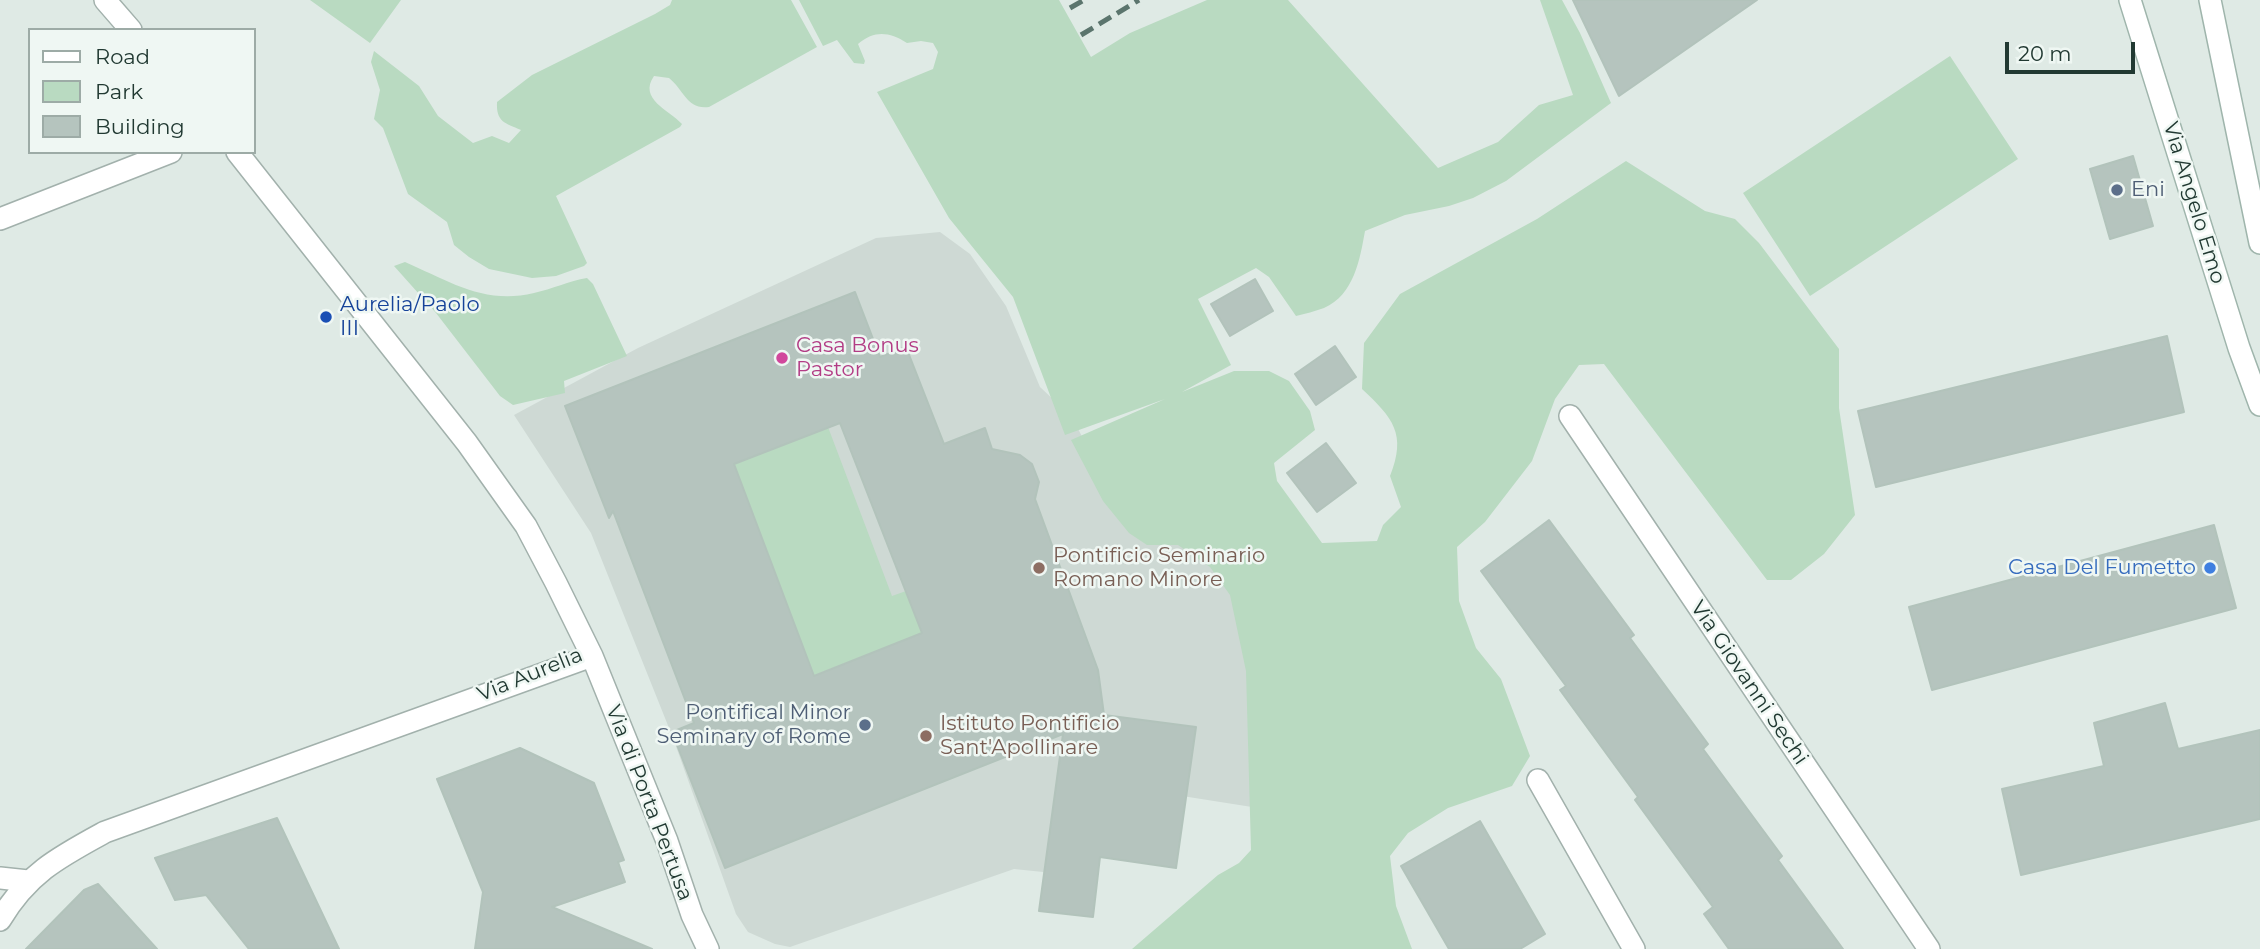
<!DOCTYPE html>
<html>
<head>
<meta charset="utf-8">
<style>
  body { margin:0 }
  #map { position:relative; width:2260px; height:949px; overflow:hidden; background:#dfeae5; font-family:Montserrat,sans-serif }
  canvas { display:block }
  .legend { position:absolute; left:28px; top:28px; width:228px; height:126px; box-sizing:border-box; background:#eff7f3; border:2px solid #9daba6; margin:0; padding:9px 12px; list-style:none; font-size:21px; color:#213932 }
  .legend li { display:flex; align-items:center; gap:14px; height:35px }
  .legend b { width:35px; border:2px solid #9daba6 }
  .scale { position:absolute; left:2005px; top:42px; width:130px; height:32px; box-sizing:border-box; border:4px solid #213932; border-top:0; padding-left:9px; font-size:21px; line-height:24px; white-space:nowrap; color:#213932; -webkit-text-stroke:5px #eff7f3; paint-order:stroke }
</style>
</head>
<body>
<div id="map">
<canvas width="2260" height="949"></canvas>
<ul class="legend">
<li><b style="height:9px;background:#fff"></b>Road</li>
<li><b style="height:19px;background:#b9dac1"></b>Park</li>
<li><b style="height:19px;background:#b5c4be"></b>Building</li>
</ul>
<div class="scale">20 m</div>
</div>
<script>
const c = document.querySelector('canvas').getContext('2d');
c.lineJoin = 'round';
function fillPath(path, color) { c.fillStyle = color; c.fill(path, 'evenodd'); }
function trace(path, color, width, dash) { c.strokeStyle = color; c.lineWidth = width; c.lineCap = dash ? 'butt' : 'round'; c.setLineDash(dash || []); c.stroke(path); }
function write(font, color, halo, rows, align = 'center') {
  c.font = font + ' Montserrat,sans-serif'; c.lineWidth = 5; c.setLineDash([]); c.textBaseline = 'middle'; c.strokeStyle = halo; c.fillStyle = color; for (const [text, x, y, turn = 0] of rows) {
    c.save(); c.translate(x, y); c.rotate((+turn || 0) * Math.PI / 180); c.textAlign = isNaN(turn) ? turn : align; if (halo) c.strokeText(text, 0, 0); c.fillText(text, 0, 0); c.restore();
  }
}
const built = new Path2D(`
  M940,232l30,22 36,52 34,81 32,30 50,98 75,28 37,50 37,217 -203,-32 -15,95 -39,-4 -224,78 -15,-3 -27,-12 -12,-18 -63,-176 -82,-205 -77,-118 124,-67 238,-110z`);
const green = new Path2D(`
  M310,0h91l-31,43z
  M672,0h119l26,47 -108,60c-22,3 -25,-17 -40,-29l-15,-2c-16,23 15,34 28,48l-2,3 -124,69 31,67 -3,3 -28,10 -24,2 -43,-9 -20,-12 -15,-12 -7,-23 -39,-28 -25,-66 -9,-9 6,-29 -9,-28 3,-11 45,35 19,30 35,27 19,-7 17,7 12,-13c-16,-7 -25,-8 -24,-28l35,-27 123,-61 15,-9z
  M799,0h260l32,57 39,-24 77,-33h81l150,168 60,-26 41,-37 34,-10 -33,-95h22l18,33 31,70 -105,78 -33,17 -24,8 -44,9 -40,16c-5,28 -11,64 -41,77 -9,3 -19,6 -28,8l-27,-39 -13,-9 -58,31 33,66 -49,27 52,-21h35l20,10 21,30 5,19 -41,33 3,18 45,62 55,-2 6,-16 18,-18 -11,-31c17,-42 3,-58 -28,-87l2,-46 36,-49 137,-75 89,-58 79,50 30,8 24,24 80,106v59l16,107 -31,39 -33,26h-24l-163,-216 -25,1 -24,34 -23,62 -47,61 -28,25 2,54 17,47 25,31 29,77 -18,30 -64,22 -40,25 -18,23 6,50 16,43h-280l86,-74 21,-12 12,-13 -5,-179 -16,-76 -20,-28 -32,-22h-31l-18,-12 -26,-32 -32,-61 94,-41 -100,36 -52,-138 -64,-79 -72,-126 56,-23 5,-17 -5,-9 -12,-2 -14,2c-18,-11 -32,-13 -49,1l7,17 -1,3 -10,-1 -17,-23 -14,6z
  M1950,56l68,103 -208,137 -67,-103z
  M405,262c44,19 79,43 129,31 18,-4 35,-12 53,-15l6,6 34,72 -63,25 1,12 -52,12 -13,-9 -64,-83 -42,-47z
  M828,427l64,169 14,-5 16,42 -151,59 30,-49 -50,-134 -62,-28z`);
const building = new Path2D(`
  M1573,0h184l-138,96z
  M2133,156l20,70 -43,13 -20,-70z
  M1255,279l18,32 -43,25 -19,-32z
  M855,292l25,65 26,-10 38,97 41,-16 7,21 28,6 12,9 7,18 -4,17 63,171 6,45 92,12 -20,141 -76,-11 -7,60 -54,-6 24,-177 -338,134 -53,-136 22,-9 -81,-212 -4,7 -44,-112zM840,423l82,210 -108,43 -80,-212z
  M2167,336l17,76 -308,75 -18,-76z
  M1335,346l21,31 -40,28 -21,-31z
  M1326,443l30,40 -39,29 -30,-39z
  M1549,520l85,115 -4,3 78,106 -5,5 79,107 -4,4 65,89h-114l-25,-35 9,-7 -78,-107 3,-3 -78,-107 6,-4 -85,-115z
  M2214,525l22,83 -304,82 -23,-83z
  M2165,703l13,46 82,-19v89l-239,56 -19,-86 102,-23 -10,-43z
  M520,748l74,35 30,77 -6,2 7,20 -73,25 100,42h-177l8,-57 -46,-113z
  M277,818l62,131h-90l-43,-54 -31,5 -20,-42z
  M1480,821l65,113 -25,15h-71l-48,-83z
  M98,884l59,65h-131l58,-59z`);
const minor = new Path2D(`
  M0,219l171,-67
  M1570,416l359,533
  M1538,780l96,169
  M0,878l28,3`);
const tertiary = new Path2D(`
  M105,0l26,30
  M237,152l230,291 59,83 30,57 36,73 75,185 25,74 16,34
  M0,920c28,-47 59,-63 105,-88l487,-176`);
const secondary = new Path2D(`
  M2130,0l109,348 21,57
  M2210,0l50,243`);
const rail = new Path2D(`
  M1070,8l14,-8
  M1081,35l58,-35`);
const markers = [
  [2117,190,7,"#5c6f8a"],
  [326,317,7,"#1a4fb4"],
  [782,358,7,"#d1479c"],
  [1039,568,7,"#8d6e63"],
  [2210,568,7,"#3f7fe0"],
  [865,725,7,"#5c6f8a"],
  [926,736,7,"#8d6e63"]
];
const serviceNames = [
  ["Eni",2131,190],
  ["Pontifical Minor",851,713,"right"],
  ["Seminary of Rome",851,737,"right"]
];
const streetNames = [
  ["Via Angelo Emo",2194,203,73],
  ["Via Aurelia",530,675,-22],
  ["Via Giovanni Sechi",1749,683,56],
  ["Via di Porta Pertusa",649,803,69]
];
const transitNames = [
  ["Aurelia/Paolo",340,305],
  ["III",340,329]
];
const hotelNames = [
  ["Casa Bonus",796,346],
  ["Pastor",796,370]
];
const educationNames = [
  ["Pontificio Seminario",1053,556],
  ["Romano Minore",1053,580],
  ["Istituto Pontificio",940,724],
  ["Sant'Apollinare",940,748]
];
const shopNames = [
  ["Casa Del Fumetto",2196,568]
];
fillPath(built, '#ced9d4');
fillPath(green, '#b9dac1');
fillPath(building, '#b5c4be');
trace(building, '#b2c3bb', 2);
trace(minor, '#a2b1ac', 24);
trace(tertiary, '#a2b1ac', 24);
trace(secondary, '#9fb5ac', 24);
trace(minor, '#fff', 21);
trace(tertiary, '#fff', 21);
trace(secondary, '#fff', 21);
trace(rail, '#5b756d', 5, [14, 7]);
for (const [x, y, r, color] of markers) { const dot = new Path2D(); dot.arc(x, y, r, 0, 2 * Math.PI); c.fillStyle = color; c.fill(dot); trace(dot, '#eff7f3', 2.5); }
write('21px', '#4e5e75', '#eff7f3', serviceNames, 'left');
write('21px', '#213932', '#eff7f3', streetNames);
write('21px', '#164399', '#eff7f3', transitNames, 'left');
write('21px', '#b23c85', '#eff7f3', hotelNames, 'left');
write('21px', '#785e54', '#eff7f3', educationNames, 'left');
write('21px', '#366cbe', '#eff7f3', shopNames, 'right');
</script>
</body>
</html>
